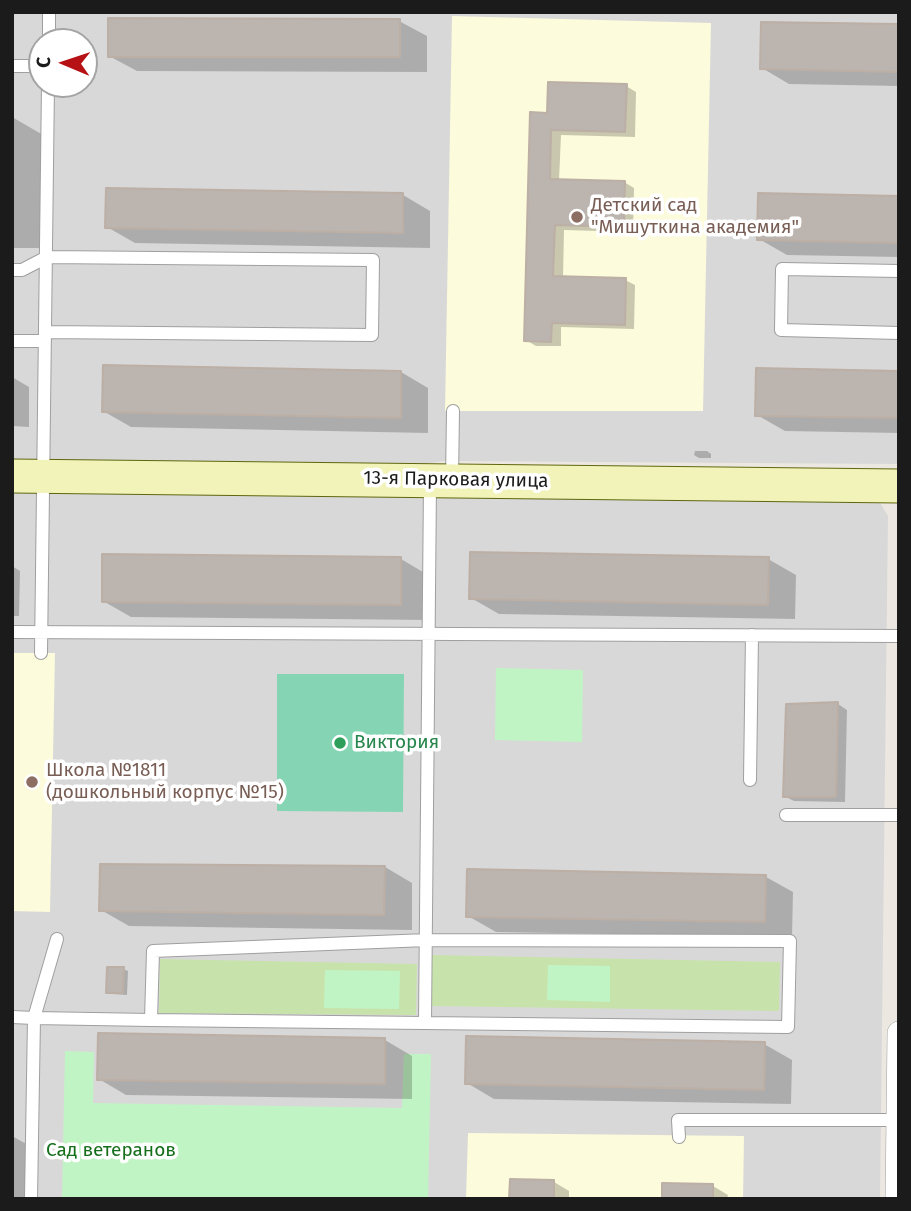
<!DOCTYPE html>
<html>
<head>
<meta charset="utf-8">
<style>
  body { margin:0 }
  #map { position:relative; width:911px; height:1211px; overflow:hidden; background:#ece8e1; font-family:"Fira Sans",sans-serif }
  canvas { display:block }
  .frame { position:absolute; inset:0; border:14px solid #1b1b1b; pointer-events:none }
  .north { position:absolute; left:28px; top:28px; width:70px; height:70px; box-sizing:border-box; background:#fff; border:2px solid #a4a4a4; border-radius:50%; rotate:272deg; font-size:19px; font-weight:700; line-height:28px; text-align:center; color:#1b1b1b }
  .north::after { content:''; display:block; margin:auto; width:24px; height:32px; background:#b61114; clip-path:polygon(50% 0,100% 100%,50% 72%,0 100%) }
</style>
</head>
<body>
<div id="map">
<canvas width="911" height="1211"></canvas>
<div class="frame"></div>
<div class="north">С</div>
</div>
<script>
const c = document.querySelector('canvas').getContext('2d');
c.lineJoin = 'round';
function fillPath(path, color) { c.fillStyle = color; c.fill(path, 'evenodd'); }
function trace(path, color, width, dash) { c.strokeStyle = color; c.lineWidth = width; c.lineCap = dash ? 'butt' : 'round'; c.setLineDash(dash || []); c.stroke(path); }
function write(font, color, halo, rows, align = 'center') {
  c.font = font + ' "Fira Sans",sans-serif'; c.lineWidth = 7; c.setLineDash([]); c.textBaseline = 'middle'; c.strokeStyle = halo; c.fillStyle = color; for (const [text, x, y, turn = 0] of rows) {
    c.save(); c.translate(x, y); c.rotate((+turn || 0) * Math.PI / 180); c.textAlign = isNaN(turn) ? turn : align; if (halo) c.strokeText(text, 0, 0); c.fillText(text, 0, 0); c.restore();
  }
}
const residential = new Path2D(`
  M12,12h887v452l-455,-3 -31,5 -401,-5zM42,42h42v42h-42z
  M12,492l866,7 10,17 -8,683h-868z`);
const education = new Path2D(`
  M452,16l259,7 -8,388h-258z
  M12,653h43l-5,259 -38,-1z
  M468,1133l276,3 -1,63h-277z`);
const grass = new Path2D(`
  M432,955l348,7 -1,49 -347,-5z
  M160,959l257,5 -1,51 -257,-2z`);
const park = new Path2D(`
  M496,668l87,2 -1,72 -87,-2z
  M548,965l62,1v36l-63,-2z
  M325,970l75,1 -1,38 -75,-1z
  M65,1051l29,1 -1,51 309,5 2,-54h27l-3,145h-366z`);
const pitch = new Path2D(`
  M277,674h127l-1,138 -126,-1z`);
const shadow = new Path2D(`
  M399,21l28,15v36l-290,-1 -28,-15z
  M899,26v60l-110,-2 -27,-16z
  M626,86l10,6 -1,45 -74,-2 -2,46 65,1 10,6 -1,44 -69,-2 -1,48 62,2 10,5 -1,44 -73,-2v19h-25l-10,-6 23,-225z
  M12,117l31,18v113h-30v7h-1z
  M403,195l27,16v37l-295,-5 -28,-16z
  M899,197v60l-112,-2 -28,-16z
  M401,372l27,16v45l-297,-6 -28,-16z
  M899,373v60l-114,-2 -28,-16z
  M12,377l17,10v40l-17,-1z
  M695,451h12l4,3v4h-12l-5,-3z
  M401,559l27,16v45l-297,-3 -28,-16z
  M768,559l28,16 -1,44 -296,-5 -28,-16z
  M12,566l8,5 -1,45h-7z
  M838,704l9,6 -2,92 -51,-1 -10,-5z
  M385,867l27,16v47l-283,-4 -28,-16z
  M766,877l27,15 -1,45 -296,-5 -28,-16z
  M12,965l2,1 -1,44h-1z
  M123,969l5,2 -1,24 -15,-1 -4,-2z
  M385,1040l27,16v43l-286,-4 -27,-16z
  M764,1044l28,16 -1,44 -297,-5 -27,-16z
  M12,1136l18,10v53h-18z
  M554,1182l15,9v8h-58z
  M713,1186l15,9 -1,4h-64z`);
const building = new Path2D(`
  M108,18l292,1v38h-292z
  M761,22l138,2v48l-139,-3z
  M548,82l79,2 -2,48 -74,-2 -1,49 75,2 -1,46 -69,-2 -2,51 73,2 -1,47 -73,-2 -1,19 -27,-1 6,-229 17,1z
  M106,188l297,5v40l-298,-5z
  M758,193l141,3v47l-142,-3z
  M103,365l298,6v47l-299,-6z
  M756,368l143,3v47l-144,-2z
  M470,552l299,5 -1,48 -299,-6z
  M102,554l299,3v48l-299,-3z
  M838,702l-2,95h-53l3,-93z
  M100,864l285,2 -1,49 -285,-4z
  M467,869l299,6 -1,47 -299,-5z
  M107,967h17l-1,26h-17z
  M98,1033l287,5v46l-288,-4z
  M466,1036l299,6 -1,48 -299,-6z
  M510,1179l44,1v19h-45z
  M662,1183l51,1v15h-51z`);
const lane = new Path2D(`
  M49,42v-30
  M12,66h30
  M12,270h10l25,-13 326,3 -1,75 -327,-3
  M899,271l-117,-2 -1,61 118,3
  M12,341h33
  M452,480l1,-69
  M12,632l887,4
  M41,653l7,-569
  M750,780l2,-145
  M786,815h113
  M57,939l-23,79 117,2 2,-69 274,-11 363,1 -2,86 -637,-7
  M12,1017l22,1 -3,181
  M425,1022l5,-538
  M679,1137l-1,-17h220`);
const street = new Path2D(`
  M897,1199l2,-166`);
const secondary = new Path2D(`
  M12,476l887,10`);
const markers = [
  [577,217,7,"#8d6e63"],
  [340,743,7,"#2e9e5b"],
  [32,782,7,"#8d6e63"]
];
const educationNames = [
  ["Детский сад",591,206],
  ["\"Мишуткина академия\"",591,228],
  ["Школа №1811",46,771],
  ["(дошкольный корпус №15)",46,793]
];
const streetNames = [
  ["13-я Парковая улица",456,480,1]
];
const leisureNames = [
  ["Виктория",354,743]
];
const parkNames = [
  ["Сад ветеранов",111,1151]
];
fillPath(residential, '#d9d8d8');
fillPath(education, '#fcfbdb');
fillPath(grass, '#c7e3ab');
fillPath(park, '#c1f4c4');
fillPath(pitch, '#85d5b5');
fillPath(shadow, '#0003');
fillPath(building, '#bcb4af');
trace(building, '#bcafa5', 2);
trace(lane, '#9f9f9f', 14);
trace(street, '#9f9f9f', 24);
trace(secondary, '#5f670e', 35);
trace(lane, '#fff', 12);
trace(street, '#fff', 23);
trace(secondary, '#f1f3b8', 33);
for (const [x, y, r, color] of markers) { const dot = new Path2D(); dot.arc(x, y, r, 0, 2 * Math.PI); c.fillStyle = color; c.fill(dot); trace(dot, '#fff', 2.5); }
write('19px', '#785e54', '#fff', educationNames, 'left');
write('19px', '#1b1b1b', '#fff', streetNames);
write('19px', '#27864d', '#fff', leisureNames, 'left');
write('19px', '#146e1a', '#fff', parkNames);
</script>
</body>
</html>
